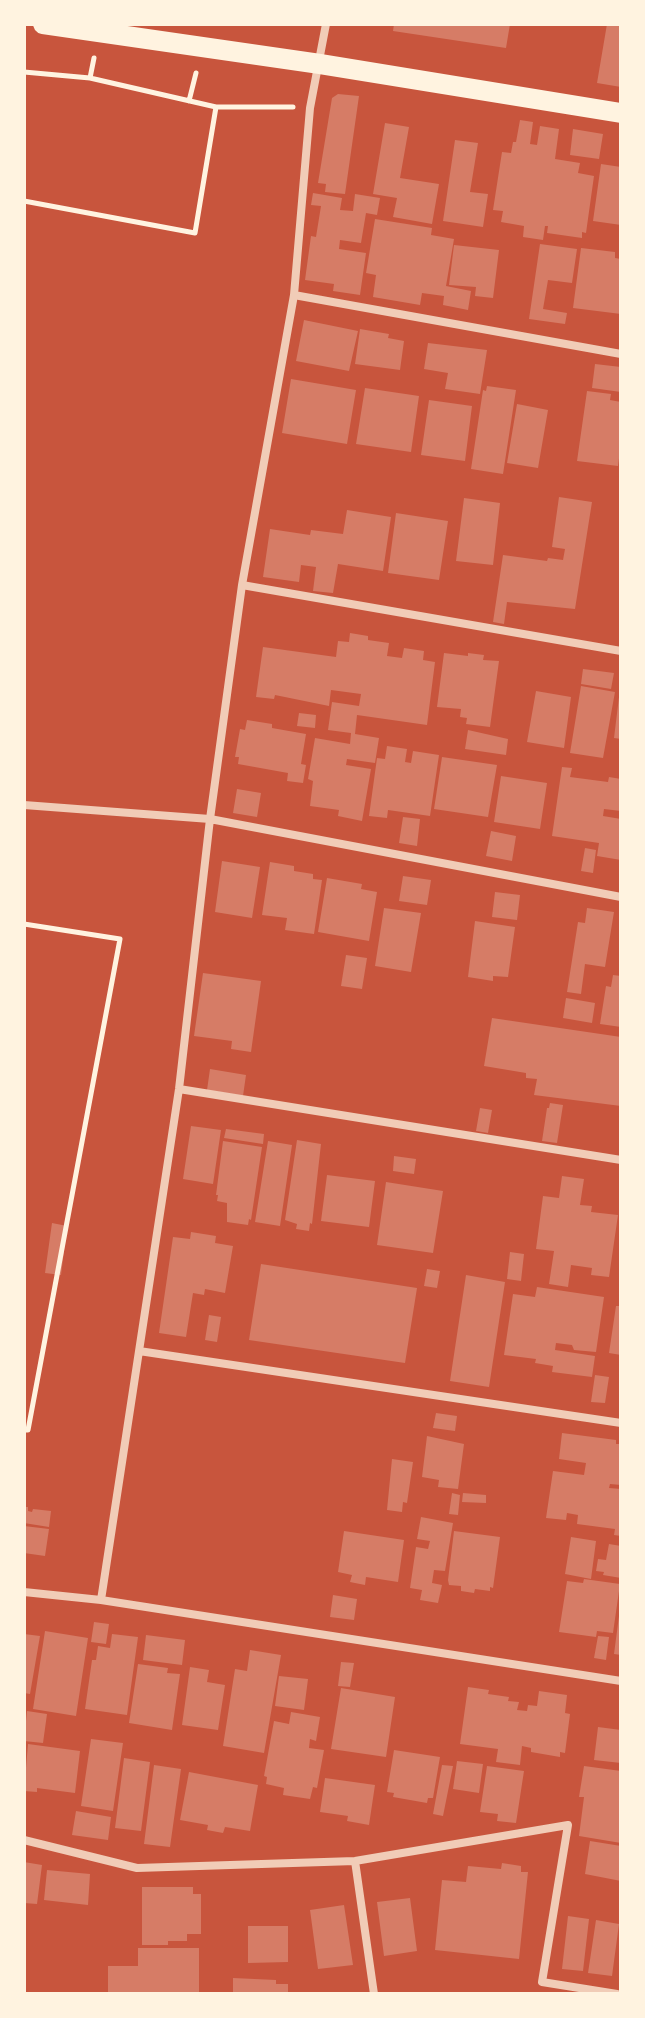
<!DOCTYPE html>
<html>
<head>
<meta charset="utf-8">
<style>
  body { margin:0 }
  #map { position:relative; width:645px; height:2018px; overflow:hidden; background:#c8553d; font-family:"Fira Sans Condensed",sans-serif }
  canvas { display:block }
  .frame { position:absolute; inset:0; border:26px solid #fff3e0; pointer-events:none }
</style>
</head>
<body>
<div id="map">
<canvas width="645" height="2018"></canvas>
<div class="frame"></div>
</div>
<script>
const c = document.querySelector('canvas').getContext('2d');
c.lineJoin = 'round';
function fillPath(path, color) { c.fillStyle = color; c.fill(path, 'evenodd'); }
function trace(path, color, width, dash) { c.strokeStyle = color; c.lineWidth = width; c.lineCap = dash ? 'butt' : 'round'; c.setLineDash(dash || []); c.stroke(path); }
const building = new Path2D(`
  M394,24h116l-4,24 -113,-17z
  M607,24h14v63l-24,-4z
  M338,94l21,2 -14,98 -20,-2 1,-8 -8,-1 14,-85z
  M520,120l13,2 -3,22 7,1 3,-19 19,3 -4,30 25,4 -2,10 16,3 -8,57 -4,-1v6l-35,-5 1,-7h-3l-2,14 -20,-3 1,-11 -23,-4 2,-11 -10,-1 9,-58 9,1 2,-11h3z
  M385,123l24,4 -9,51 39,6 -7,40 -39,-7 4,-19 -24,-4z
  M573,129l30,5 -4,25 -29,-4z
  M455,140l23,3 -8,49 18,2 -5,33 -40,-6z
  M601,164l20,3v58l-28,-4z
  M313,193l29,5 -2,12 13,1 2,-17 25,4 -3,17 -11,-2 -5,30 -21,-3 -1,9 27,4 -6,42 -27,-4 1,-7 -29,-4 6,-44 5,1 5,-31 -10,-1z
  M375,219l57,9 -1,7 23,4 -8,47 25,5 -3,19 -25,-5 1,-9 -22,-3 -2,12 -47,-8 3,-22 -10,-2z
  M540,244l37,5 -5,34 -24,-3 -5,29 24,4 -2,11 -36,-5z
  M454,245l45,5 -6,48 -18,-2 1,-9 -27,-2z
  M581,248l34,4v6l6,1v55l-48,-6z
  M304,320l54,11 -9,40 -53,-10z
  M360,329l29,5 -1,4 16,3 -4,29 -45,-6z
  M428,343l59,7 -7,44 -35,-5 3,-16 -24,-4z
  M595,364l26,3v25l-29,-4z
  M291,379l65,11 -9,54 -65,-11z
  M487,386l29,4 -13,84 -32,-5 12,-79 3,1z
  M365,388l54,8 -8,56 -55,-8z
  M587,391l24,3 -1,6 11,2v41l-3,23 -41,-5z
  M429,400l43,6 -7,55 -44,-6z
  M517,404l31,6 -10,58 -31,-5z
  M559,497l33,5 -17,107 -68,-7 -3,22 -11,-2 10,-67 44,6 1,-3 15,2 2,-11 -13,-2z
  M464,498l36,5 -7,62 -37,-4z
  M347,510l44,7 -8,54 -45,-7 -5,29 -20,-2 3,-24 -15,-2 -2,17 -36,-5 7,-48 40,6 1,-5 32,4z
  M396,513l52,8 -9,59 -51,-7z
  M350,633l18,3v4l21,3 -2,13 15,2 2,-10 20,3 -1,9 12,2 -8,63 -70,-10 -2,19 24,4 -4,25 -28,-4 -1,6 25,4 -9,52 -24,-5 1,-6 -29,-4 3,-25 -5,-2 7,-41 35,6 1,-11 -23,-3 4,-28 27,4 2,-12 -30,-4 -2,16 -54,-11 -1,4 -18,-2 7,-50 73,10 2,-16 11,1z
  M444,653l24,3v-3l16,2 -1,5 16,1 -9,66 -24,-3 1,-6 -7,-1 1,-8 -24,-2z
  M583,669l31,4 -3,16 -30,-5z
  M581,686l34,6 -12,66 -33,-5z
  M536,691l35,6 -7,51 -37,-6z
  M619,697h2v42l-7,-1z
  M299,713l17,2 -1,13 -18,-2z
  M247,720l25,4v4l34,6 -5,30 5,1 -3,18 -16,-2 1,-8 -50,-9 1,-7h-4l5,-28 5,1z
  M468,730l40,9 -2,16 -41,-6z
  M387,746l20,3 -2,13 6,1 2,-12 26,4 -9,61 -42,-6 -1,8 -18,-2 8,-58 8,1z
  M442,757l55,8 -9,52 -54,-8z
  M562,767l10,1 -2,9 38,5 1,-5 12,2v32l-17,-2 -1,7 18,3v41l-24,-4 2,-13 -47,-7z
  M501,776l46,7 -7,46 -46,-7z
  M237,789l24,4 -4,24 -24,-4z
  M403,817l17,2 -3,27 -18,-3z
  M491,831l25,5 -4,25 -26,-5z
  M585,848l11,2 -3,23 -12,-2z
  M222,861l38,6 -8,51 -37,-6z
  M270,862l24,4v5l19,3v5l9,1 -8,54 -29,-4 2,-12 -25,-3z
  M403,876l28,4 -4,25 -28,-4z
  M327,878l35,6 -1,5 16,3 -8,49 -51,-9z
  M495,892l25,3 -3,25 -25,-3z
  M384,908l37,5 -10,59 -36,-6z
  M587,908l27,4 -9,55 -20,-3 -4,30 -14,-2 11,-70 7,1z
  M475,921l40,6 -7,50 -15,-1v5l-25,-4z
  M346,955l21,3 -5,31 -21,-3z
  M203,973l58,8 -10,71 -20,-3 1,-8 -38,-5z
  M613,975l8,1v51l-21,-3 6,-38 5,1z
  M566,998l29,5 -3,20 -29,-5z
  M492,1018l129,19v69l-87,-11 3,-16 -11,-1v-5l-42,-7z
  M210,1069l36,6 -3,21 -36,-6z
  M550,1103l13,2 -6,38 -15,-2 5,-33h2z
  M480,1108l12,2 -4,23 -12,-2z
  M191,1126l30,4 -8,54 -30,-5z
  M226,1129l38,5 -1,10 -39,-6z
  M297,1140l24,4 -9,80 -2,-1 -1,8 -13,-2 1,-5 -12,-4z
  M223,1141l39,6 -11,73 -2,-1 -1,6 -21,-3v-19l-10,-2 1,-6h-2z
  M268,1141l24,4 -12,81 -25,-4z
  M394,1156l22,3 -2,15 -21,-3z
  M327,1175l48,6 -6,46 -48,-6z
  M562,1176l22,3 -4,26 12,1 -1,6 27,3 -9,62 -18,-2 1,-7 -21,-3 -3,22 -19,-3 5,-33 -18,-2 7,-53 16,2z
  M386,1182l57,9 -10,62 -56,-8z
  M52,1223l15,3 -6,49 -16,-2z
  M191,1232l25,4 -1,7 18,3 -8,47 -20,-4 -1,6 -11,-2 -7,44 -27,-4 14,-96 17,2z
  M510,1252l14,2 -3,27 -14,-2z
  M261,1264l156,24 -12,75 -156,-23z
  M427,1269l13,2 -3,17 -13,-2z
  M466,1275l39,7 -16,105 -39,-6z
  M537,1287l67,10 -8,55 -22,-2 -2,-5 -16,-2 -1,7 40,6 -3,21 -40,-5 1,-6 -18,-3 1,-4 -32,-4 9,-61 22,3z
  M616,1306h5v49l-12,-2z
  M209,1315l12,2 -4,25 -12,-2z
  M595,1375l14,2 -4,26 -14,-1z
  M436,1413l21,3 -2,15 -22,-3z
  M562,1433l54,7v4h5v41l-11,-1 -1,4 12,1v47l-7,-1 1,-6 -38,-5 1,-9 -11,-2 -1,7 -20,-2 7,-47 31,4 2,-12 -27,-4z
  M427,1436l37,8 -6,45 -20,-2 1,-7 -17,-3z
  M392,1459l21,3 -6,41 -4,-1 -1,10 -15,-2z
  M452,1493l8,2 -2,20 -9,-1z
  M463,1493l23,2v8l-24,-1z
  M24,1507h4v4l4,1 1,-3 18,2 -2,16 -25,-4z
  M421,1517l32,6 -8,48 -11,-1 -2,13 10,2 -4,18 -18,-3 2,-10 -12,-2 6,-41 12,2 2,-8 -13,-2z
  M24,1526l25,3 -4,27 -21,-3z
  M344,1531l60,9 -6,42 -32,-5 -1,8 -15,-3 2,-7 -14,-3z
  M454,1531l46,6 -7,51 -3,-1v4l-15,-2 -1,4 -13,-2v-5l-12,-1 -1,-5z
  M571,1537l25,4 -5,38 -26,-5z
  M609,1544l12,2v32l-18,-3 1,-3 -8,-1 2,-12 8,1z
  M584,1579l36,5 -7,49 -16,-2 -1,6 -37,-5 8,-51 16,2z
  M333,1595l24,4 -3,21 -24,-3z
  M619,1616h2v39l-7,-1z
  M94,1622l15,2 -3,20 -15,-2z
  M45,1631l43,7 -12,78 -43,-7z
  M24,1634l16,2 -10,58 -6,-1z
  M112,1634l26,3 -11,78 -42,-6 7,-49h4l2,-14 12,2z
  M146,1635l39,5 -3,25 -39,-5z
  M598,1636l11,1 -3,23 -12,-2z
  M250,1650l31,5 -17,98 -41,-7 12,-77 12,2z
  M341,1662l13,1 -4,24 -12,-1z
  M138,1664l30,4 -1,5 13,1 -8,56 -43,-7z
  M190,1667l19,3 -2,12 18,3 -7,45 -36,-5z
  M279,1676l29,3 -4,31 -29,-4z
  M468,1687l21,3 -1,4 21,3 -1,4 11,1 -2,8 10,1 1,-6 9,1 2,-15 28,4 -2,18 5,1 -5,39 -5,-1v5l-29,-5v-4l-9,-2 -2,19 -24,-3 2,-13 -38,-5z
  M341,1688l54,9 -9,60 -55,-8z
  M27,1711l20,3 -4,29 -19,-2z
  M291,1712l29,5 -4,24 -6,-2 -1,9 15,2 -7,38 -4,-1 -3,12 -27,-4 1,-7 -18,-4 1,-7 -3,-1 10,-55 15,3z
  M598,1727l23,3v33l-27,-3z
  M91,1739l32,4 -10,68 -32,-5z
  M28,1744l52,7 -5,42 -38,-5v4l-13,-1z
  M394,1750l46,7 -7,41h-5l-1,5 -34,-6 1,-4 -7,-1z
  M124,1758l26,4 -9,69 -26,-3z
  M457,1761l26,3 -4,29 -26,-4z
  M154,1765l27,4 -11,78 -26,-3z
  M442,1765l11,1 -10,50 -10,-2z
  M487,1766l37,5 -8,52 -19,-2 1,-7 -18,-2z
  M584,1766l37,5v72l-42,-7 5,-39h-5z
  M189,1772l69,13 -8,46 -25,-4 -2,6 -16,-3 1,-5 -28,-5z
  M325,1778l50,7 -6,40 -22,-4 1,-5 -28,-4z
  M76,1811l35,6 -3,23 -36,-5z
  M590,1841l31,5v35l-36,-7z
  M24,1862l18,3 -5,39 -13,-1z
  M502,1863l19,3v6h7l-9,87 -84,-9 7,-70 24,2 2,-16 33,3z
  M47,1870l43,4 -2,31 -44,-5z
  M142,1887h51v7h8v40h-14v7h-19v4h-26z
  M410,1898l7,53 -33,5 -7,-54z
  M344,1905l9,60 -35,4 -8,-59z
  M568,1916l21,3 -6,52 -21,-2z
  M596,1920l23,4 -7,52 -24,-3z
  M248,1926h40v36l-40,1z
  M138,1948h61v46h-91v-28h30z
  M233,1978l43,2v4h12v10h-55z`);
const path = new Path2D(`
  M24,72l66,6 4,-20
  M90,78l126,29
  M189,101l7,-28
  M24,201l171,32 21,-126h77
  M24,924l96,15 -92,491h-4`);
const minor = new Path2D(`
  M294,295l327,59
  M242,585l379,66
  M24,805l186,14 411,78
  M179,1089l442,71
  M139,1351l482,72
  M24,1592l77,8 520,81
  M101,1600l78,-511 31,-270 32,-234 52,-290 16,-187 16,-84
  M24,1840l113,28 218,-7 213,-36 -26,157 75,12
  M355,1861l19,133`);
const primary = new Path2D(`
  M43,24l277,40 301,49`);
fillPath(building, '#d67c66');
trace(path, '#fff3e0', 5);
trace(minor, '#f1ccb7', 8);
trace(primary, '#fff3e0', 20);
</script>
</body>
</html>
